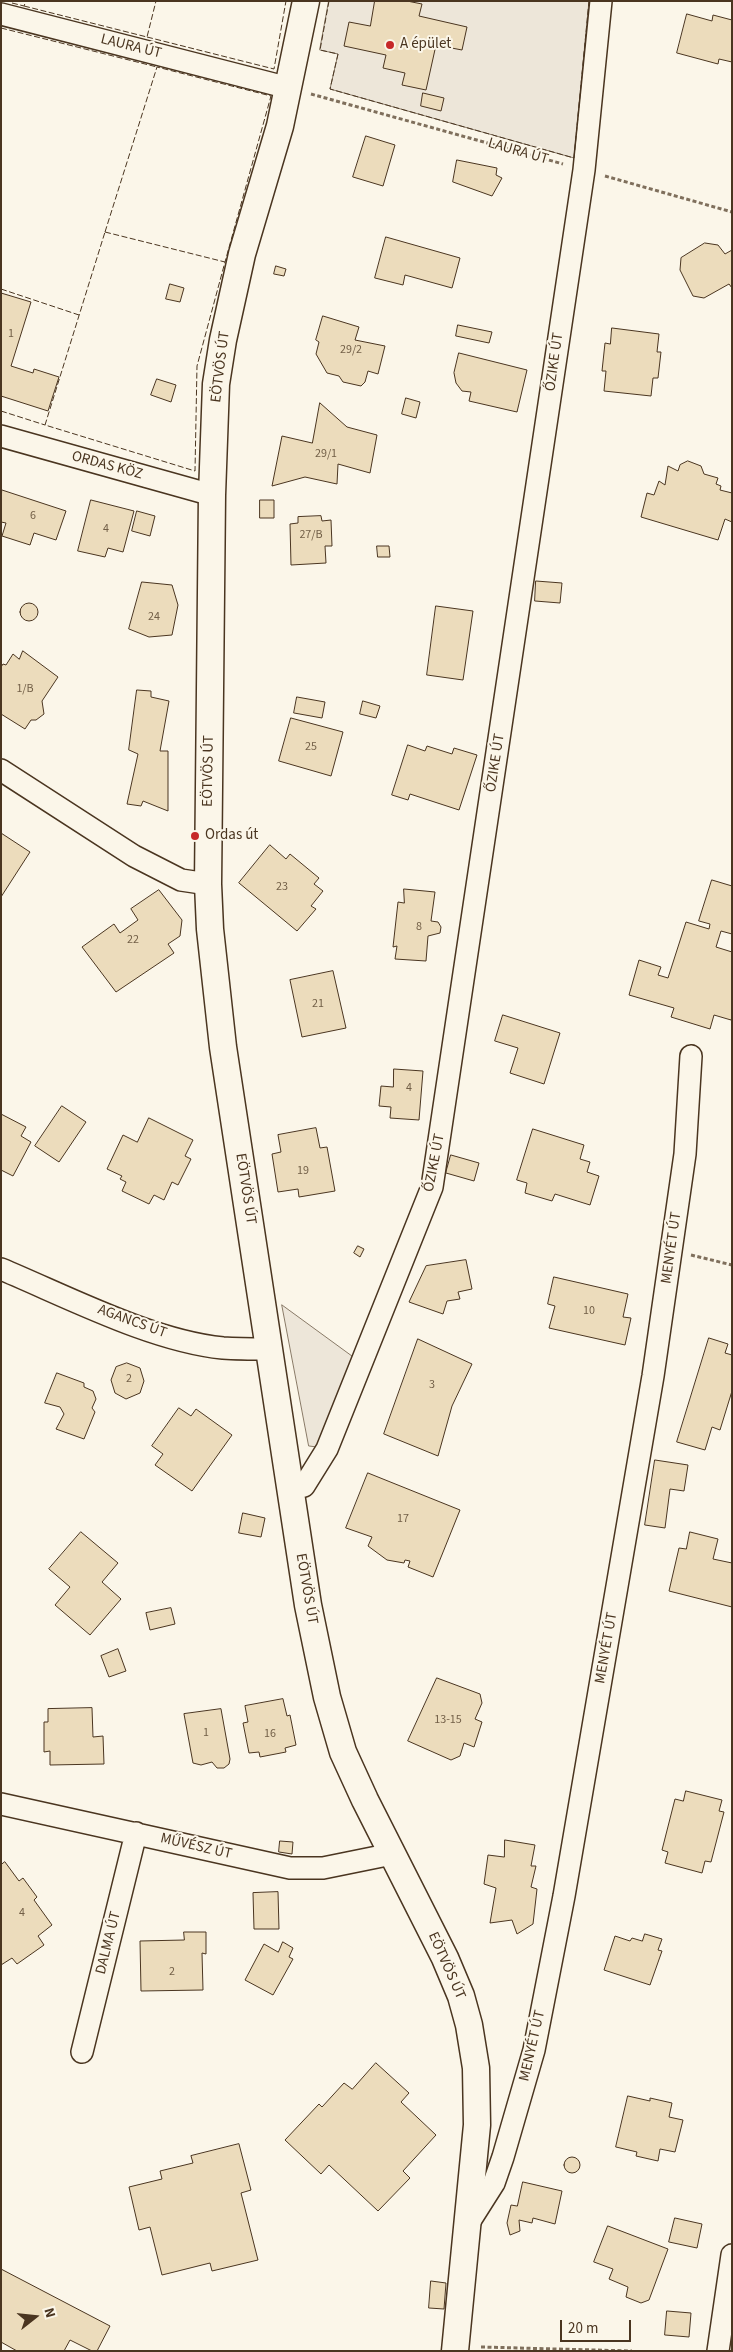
<!DOCTYPE html>
<html>
<head>
<meta charset="utf-8">
<style>
  body { margin:0 }
  #map { position:relative; width:733px; height:2352px; overflow:hidden; background:#fbf6e9; font-family:"Source Sans 3",sans-serif }
  canvas { display:block }
  .frame { position:absolute; inset:0; border:2px solid #4a3520; pointer-events:none }
  .north { position:absolute; left:10px; top:2292px; width:50px; height:50px; -webkit-text-stroke:4px #fbf6e9; paint-order:stroke; rotate:74deg; font-size:14px; font-weight:700; line-height:20px; text-align:center; color:#4a3520 }
  .north::after { content:''; display:block; margin:auto; width:18px; height:22px; background:#4a3520; clip-path:polygon(50% 0,100% 100%,50% 72%,0 100%) }
  .scale { position:absolute; left:560px; top:2320px; width:71px; height:22px; box-sizing:border-box; border:2px solid #4a3520; border-top:0; padding-left:6px; font-size:15px; line-height:18px; white-space:nowrap; color:#4a3520; -webkit-text-stroke:4px #fbf6e9; paint-order:stroke }
</style>
</head>
<body>
<div id="map">
<canvas width="733" height="2352"></canvas>
<div class="frame"></div>
<div class="north">N</div>
<div class="scale">20 m</div>
</div>
<script>
const c = document.querySelector('canvas').getContext('2d');
c.lineJoin = 'round';
function fillPath(path, color) { c.fillStyle = color; c.fill(path, 'evenodd'); }
function trace(path, color, width, dash) { c.strokeStyle = color; c.lineWidth = width; c.lineCap = dash ? 'butt' : 'round'; c.setLineDash(dash || []); c.stroke(path); }
function write(font, color, halo, rows, align = 'center') {
  c.font = font + ' "Source Sans 3",sans-serif'; c.lineWidth = 4; c.setLineDash([]); c.textBaseline = 'middle'; c.strokeStyle = halo; c.fillStyle = color; for (const [text, x, y, turn = 0] of rows) {
    c.save(); c.translate(x, y); c.rotate((+turn || 0) * Math.PI / 180); c.textAlign = isNaN(turn) ? turn : align; if (halo) c.strokeText(text, 0, 0); c.fillText(text, 0, 0); c.restore();
  }
}
const green = new Path2D(`
  M329,1h260l-15,157 -244,-69 8,-35 -18,-4z
  M282,1305l74,54 -39,88 -8,-1z`);
const building = new Path2D(`
  M375,1h32l15,3 -3,12 48,11 -5,23 -26,-5 -10,45 -24,-5 3,-12 -22,-5 3,-13 -42,-9 5,-24 21,4z
  M687,14l25,7 1,-6 19,5v42l-13,-3 -1,5 -41,-11z
  M423,93l21,5 -3,13 -20,-5z
  M366,136l29,9 -12,41 -30,-9z
  M457,160l40,8 -1,7 6,3 -10,18 -39,-14z
  M386,237l74,21 -8,30 -47,-13 -2,10 -28,-7z
  M705,243l13,2 7,9 7,-4v38l-3,-4 -25,14 -11,-2 -13,-26 1,-12z
  M276,266l10,3 -2,7 -10,-2z
  M170,284l14,4 -4,14 -14,-3z
  M1,293l30,9 -20,64 22,7 1,-4 25,8 -11,34 -47,-15z
  M323,316l36,11 -4,13 30,6 -7,28 -10,-3 -3,11 -4,4 -18,-4 -4,-6 -12,-3 -11,-19 3,-12 -3,-2z
  M458,325l34,7 -3,11 -33,-7z
  M612,328l47,6 -2,18h4l-3,26h-5l-2,18 -47,-5 2,-20h-4l3,-28 5,1z
  M459,353l68,17 -10,42 -48,-11 2,-9 -9,-1 -6,-8 -2,-10z
  M157,379l19,6 -5,17 -20,-7z
  M406,398l14,4 -4,16 -14,-4z
  M320,403l27,24 30,8 -7,38 -32,-9 -1,20 -32,-7 -33,9 10,-50 30,7z
  M688,461l13,5 3,8 14,4 -2,6 5,2 -1,4 12,3v29l-7,-3 -7,21 -77,-23 6,-24 7,2 5,-14 6,4 3,-19 10,5 2,-6z
  M2,490l64,21 -10,29 -22,-7 -4,12 -28,-9 4,-13 -5,-1z
  M91,500l43,11 -11,41 -15,-4 -3,9 -27,-6z
  M260,500h14v18h-14z
  M137,511l18,5 -5,20 -18,-5z
  M321,516l1,5 9,-1 1,26h-7l1,17 -35,2 -1,-41 8,-1v-6z
  M377,546h12l1,11h-12z
  M536,581l26,2 -2,20 -25,-2z
  M142,582l30,3 6,20 -6,30 -23,2 -20,-8z
  M20 612a9 9 0 1 1 18 0a9 9 0 1 1-18 0Z
  M436,606l37,5 -10,69 -36,-5z
  M23,651l35,26 -16,24 2,13 -8,6h-5l-6,9 -24,-15v-47l2,-3 3,1 7,-11 6,5z
  M137,690l14,1v6l18,4 -9,50h8v60l-25,-10 -2,5 -14,-2 11,-50 -9,-4z
  M297,697l28,5 -3,16 -28,-5z
  M363,701l17,5 -4,12 -16,-4z
  M291,718l52,14 -12,44 -52,-15z
  M408,745l17,6 2,-5 25,8 2,-6 23,7 -18,55 -49,-16 -2,6 -16,-5z
  M1,833l29,19 -29,45z
  M270,845l16,14 4,-5 29,24 -5,6 9,7 -12,15 5,3 -19,22 -58,-48z
  M712,880l20,6v48l-11,-3 -5,16 16,5v65l-1,3 -17,-5 -4,14 -39,-12 3,-9 -45,-13 10,-35 22,7 -3,8 10,3 18,-56 23,7 1,-5 -11,-3z
  M404,889l31,3 -4,29 7,1 3,5 -1,6 -12,3 -2,25 -31,-2 2,-13 -4,1 5,-45 6,1z
  M159,890l23,30 -2,16 -12,8 6,9 -58,39 -34,-45 32,-23 6,9 18,-13 -7,-11z
  M333,971l13,57 -44,9 -12,-57z
  M503,1015l57,18 -16,51 -34,-11 8,-25 -23,-7z
  M394,1069l29,2 -4,49 -29,-2 1,-11 -12,-1 2,-20 12,1z
  M62,1106l24,16 -27,40 -24,-16z
  M1,1114l25,13 -5,9 10,6 -18,34 -12,-6z
  M149,1118l44,22 -8,16 6,3 -13,26 -6,-3 -8,18 -10,-5 -5,9 -27,-13 4,-9 -6,-3 2,-3 -15,-7 16,-34 14,7z
  M316,1128l4,20 7,-1 8,44 -36,6 -1,-8 -20,3 -6,-38 9,-2 -3,-17z
  M533,1129l51,16 -4,14 10,3 -3,10 12,4 -9,29 -35,-11 -3,7 -27,-8 2,-10 -10,-3z
  M451,1155l28,8 -5,18 -28,-8z
  M358,1246l6,3 -4,8 -6,-4z
  M466,1260l6,29 -14,3 2,7 -13,2 -4,13 -34,-12 17,-36z
  M554,1277l74,17 -5,23 8,1 -6,27 -76,-17 6,-22 -7,-2z
  M709,1338l19,6 -3,9 7,2v36l-12,39 -8,-3 -7,23 -28,-8z
  M418,1339l54,25 -20,42 -14,50 -54,-22z
  M127,1363l13,5 4,13 -4,12 -14,6 -11,-6 -4,-13 5,-13z
  M57,1373l27,10v4l9,4 3,8 -4,9 3,4 -11,27 -28,-10 8,-15 -4,-7 -15,-4z
  M179,1408l12,8 5,-7 36,26 -40,56 -37,-26 8,-11 -11,-8z
  M655,1460l33,5 -4,26 -14,-2 -5,39 -20,-3z
  M368,1473l92,37 -27,67 -25,-10 2,-6 -5,-1 -1,3 -17,-3 -19,-14 4,-9 -26,-9z
  M243,1513l22,5 -4,19 -22,-4z
  M81,1532l37,31 -16,19 19,17 -31,36 -35,-30 15,-18 -21,-18z
  M690,1532l28,7 -5,20 19,4v44l-63,-16 10,-43 7,1z
  M171,1608l4,16 -25,6 -4,-17z
  M118,1649l8,22 -17,6 -8,-21z
  M437,1678l43,16 2,9 -7,16 7,3 -8,25 -10,-4 -4,13 -9,4 -43,-19z
  M283,1699l4,17 3,-1 6,30 -11,3 1,4 -26,5 -1,-5 -10,1 -6,-30 5,-1 -3,-16z
  M92,1708l1,29 10,-1 1,28 -54,1v-14l-6,1v-30h4v-13z
  M221,1709l9,50 -1,5 -5,4h-7l-5,-6 -11,3 -8,-2 -9,-49z
  M686,1791l36,9 -3,11 5,1 -13,50 -6,-1 -3,12 -37,-10 3,-11 -6,-2 13,-51 8,2z
  M505,1840l30,5 -4,21h5l-5,21 6,2 -4,35 -16,10 -5,-14 -22,3 6,-35 -12,-4 4,-29 16,2z
  M280,1841l13,1 -1,12 -13,-2z
  M5,1862l14,19 4,-3 14,19 -3,3 18,25 -14,11 6,9 -27,19 -5,-6 -11,7v-100z
  M278,1892l1,37h-25l-1,-36z
  M184,1932h22v22l-4,-1 1,37 -62,1 -1,-50 44,-1z
  M645,1934l17,5 -4,11 4,1 -12,34 -46,-15 11,-34 15,5 2,-3 10,3z
  M283,1942l10,6 -4,9 4,2 -20,36 -28,-15 19,-36 14,8z
  M376,2063l33,30 -8,9 35,33 -33,36 7,7 -32,33 -49,-46 -8,9 -36,-34 34,-36 3,3 22,-24 8,6z
  M628,2096l22,5v-3l22,5 -3,14 14,3 -8,32 -15,-3 -2,12 -22,-5 1,-4 -21,-5z
  M239,2144l12,46 -10,3 17,67 -46,11 -2,-8 -48,12 -12,-48 -11,3 -10,-43 33,-8 -2,-8 33,-8 -2,-7z
  M564 2165a8 8 0 1 1 16 0a8 8 0 1 1-16 0Z
  M523,2182l39,9 -7,33 -22,-6 -1,5 -13,-3 1,11 -10,4 -3,-12 4,-18 6,1z
  M675,2218l27,6 -5,24 -28,-6z
  M608,2226l60,23 -19,51 -8,3 -15,-6 2,-10 -19,-8 4,-10 -19,-7z
  M1,2269l109,57 -13,25h-5l-22,-11 -6,11h-47l-16,-9z
  M431,2281l15,2 -2,26 -15,-1z
  M667,2311l24,2 -2,24 -24,-2z`);
const path = new Path2D(`
  M311,94l252,70
  M605,176l127,36
  M691,1255l41,10
  M481,2347l151,4`);
const minor = new Path2D(`
  M1,14l288,74
  M1,436l211,59
  M1,770l133,86 47,24 27,4
  M1,1269c67,28 151,72 222,79 15,1 31,1 46,1
  M290,1488l14,-2 23,-37 105,-262 152,-1017 17,-169
  M1,1804l289,64h33l69,-14
  M82,2052l54,-219
  M468,2224l26,-41 9,-26 31,-107 30,-154 89,-520 32,-222 6,-98
  M718,2351l14,-96`);
const tertiary = new Path2D(`
  M306,1l-26,125 -38,128 -19,86 -7,44 -4,111 -4,389 2,45 13,118 85,558 19,92 16,55 22,48 80,158 16,38 8,29 7,43 1,57 -22,226`);
const fence = new Path2D(`
  M329,1l-9,49 18,4 -8,35 244,69 15,-157
  M12,3l12,3 2,-5
  M24,6l123,31 9,-36
  M1,28l156,39
  M147,37l127,32 12,-68
  M105,232l120,30 -28,104 -2,105 -150,-46z
  M105,232l52,-165 114,29 -46,166
  M1,289l78,26
  M1,411l44,14`);
const markers = [
  [390,45,5,"#c62828"],
  [195,836,5,"#c62828"]
];
const numberNames = [
  ["1",11,334],
  ["29/2",351,350],
  ["29/1",326,454],
  ["6",33,516],
  ["4",106,529],
  ["27/B",311,535],
  ["24",154,617],
  ["1/B",25,689],
  ["25",311,747],
  ["23",282,887],
  ["8",419,927],
  ["22",133,940],
  ["21",318,1004],
  ["4",409,1088],
  ["19",303,1171],
  ["10",589,1311],
  ["2",129,1379],
  ["3",432,1385],
  ["17",403,1519],
  ["13-15",448,1720],
  ["1",206,1733],
  ["16",270,1734],
  ["4",22,1913],
  ["2",172,1972]
];
const poiNames = [
  ["A épület",400,45],
  ["Ordas út",205,836]
];
const streetNames = [
  ["LAURA ÚT",131,47,14],
  ["LAURA ÚT",518,152,16],
  ["ŐZIKE ÚT",555,362,-82],
  ["EÖTVÖS ÚT",221,367,-83],
  ["ORDAS KÖZ",107,466,15],
  ["ŐZIKE ÚT",496,763,-81],
  ["EÖTVÖS ÚT",209,771,-89],
  ["ŐZIKE ÚT",435,1163,-79],
  ["EÖTVÖS ÚT",245,1189,81],
  ["MENYÉT ÚT",672,1248,-82],
  ["AGANCS ÚT",132,1322,20],
  ["EÖTVÖS ÚT",306,1589,80],
  ["MENYÉT ÚT",607,1648,-80],
  ["MŰVÉSZ ÚT",196,1847,13],
  ["DALMA ÚT",109,1943,-76],
  ["EÖTVÖS ÚT",446,1966,66],
  ["MENYÉT ÚT",533,2046,-77]
];
fillPath(green, '#ede6d9');
trace(green, '#887966', 1);
fillPath(building, '#ecdcbc');
trace(building, '#4a3520', 1);
trace(minor, '#4a3520', 24);
trace(tertiary, '#4a3520', 29);
trace(path, '#7f6f5c', 3, [4, 2.5]);
trace(minor, '#fbf6e9', 21);
trace(tertiary, '#fbf6e9', 26);
trace(fence, '#4a3520', 1, [6, 2.5]);
for (const [x, y, r, color] of markers) { const dot = new Path2D(); dot.arc(x, y, r, 0, 2 * Math.PI); c.fillStyle = color; c.fill(dot); trace(dot, '#fbf6e9', 2); }
write('12px', '#725f47', null, numberNames);
write('15px', '#4a3520', '#fbf6e9', poiNames, 'left');
write('15px', '#4a3520', '#fbf6e9', streetNames);
</script>
</body>
</html>
